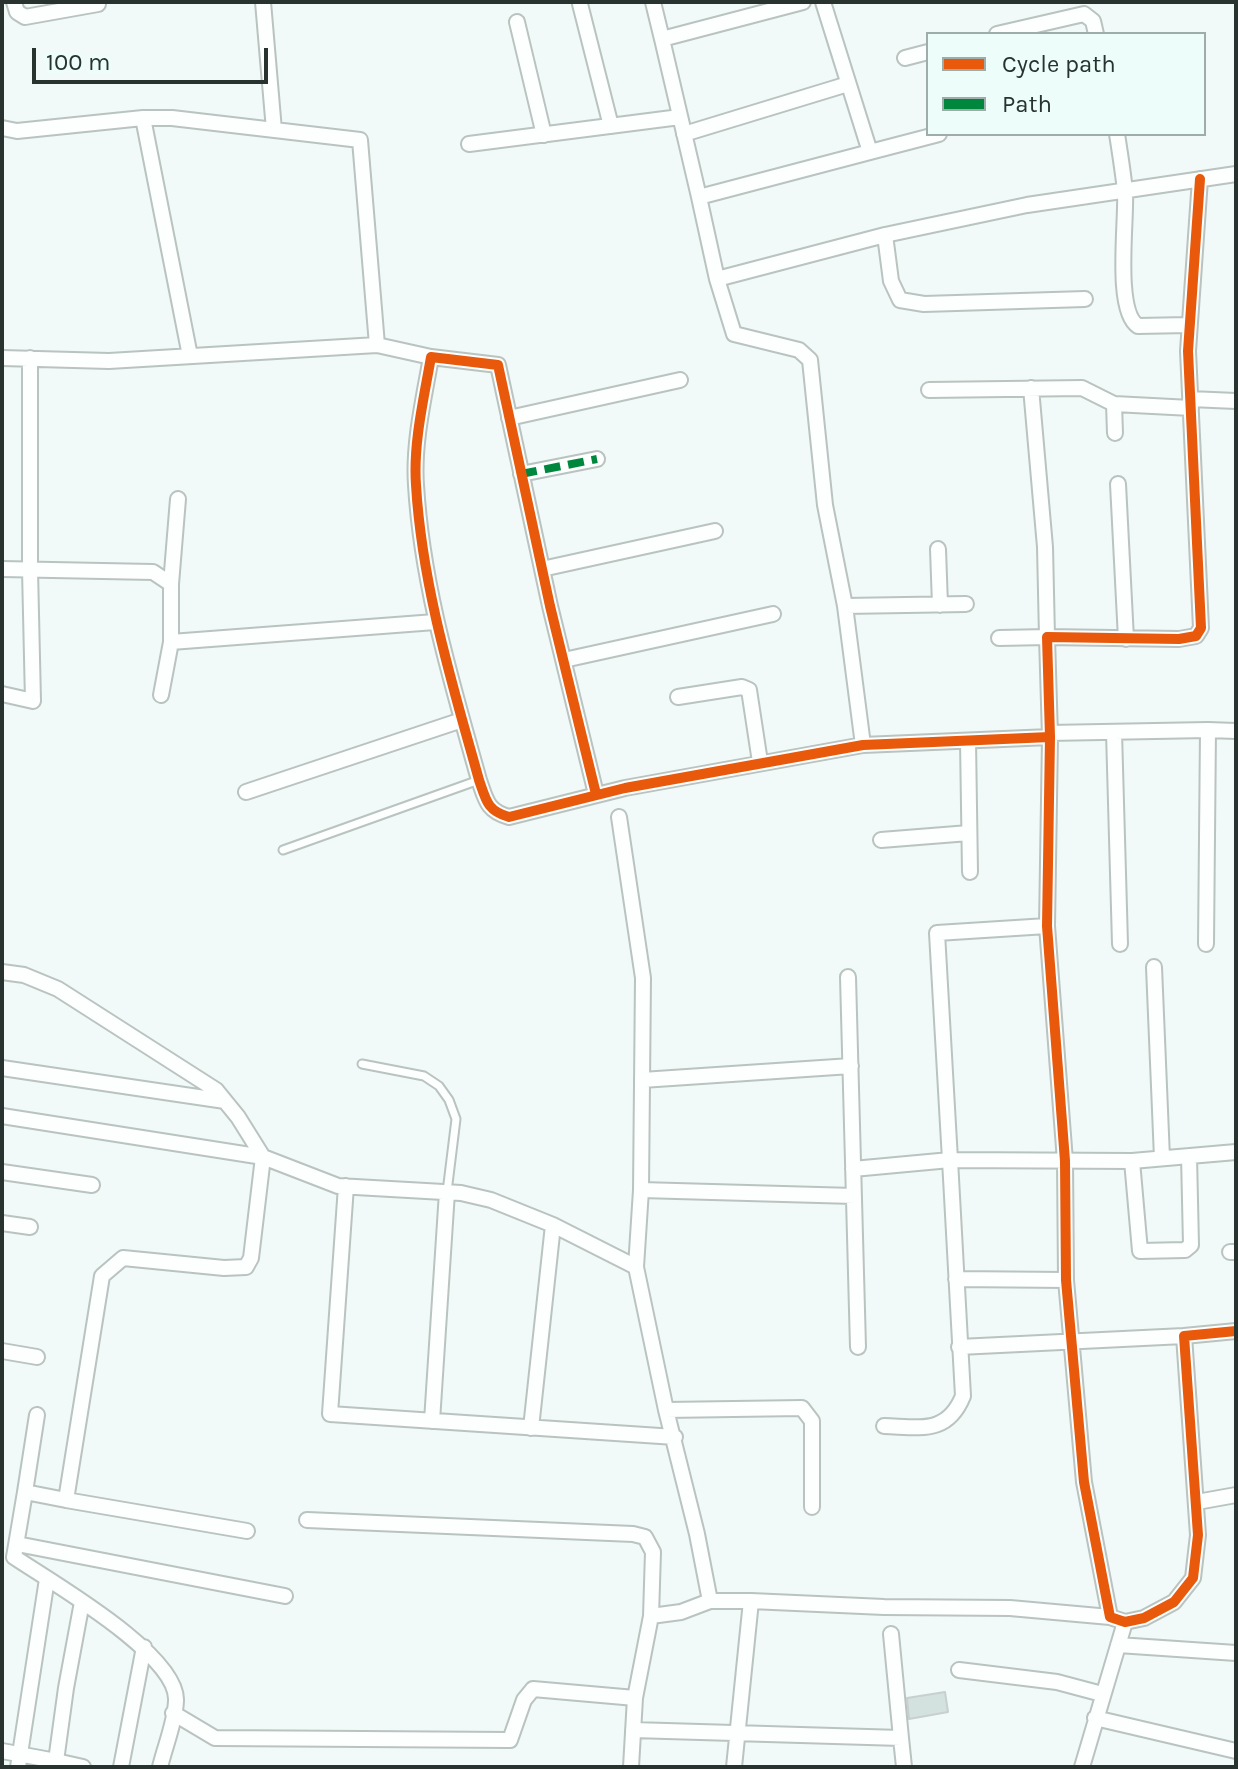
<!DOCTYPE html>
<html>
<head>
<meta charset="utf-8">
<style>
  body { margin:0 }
  #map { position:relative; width:1238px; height:1769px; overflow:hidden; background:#f1faf8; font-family:Karla,sans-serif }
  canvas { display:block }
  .frame { position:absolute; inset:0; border:4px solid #283330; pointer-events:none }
  .legend { position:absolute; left:926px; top:32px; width:280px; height:104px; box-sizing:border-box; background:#edfefa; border:2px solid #9eada9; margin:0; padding:10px 14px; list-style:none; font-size:24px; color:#283330 }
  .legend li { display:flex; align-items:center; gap:16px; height:40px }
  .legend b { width:40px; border:2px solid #9eada9 }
  .scale { position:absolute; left:32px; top:48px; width:236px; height:36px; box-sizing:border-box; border:4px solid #283330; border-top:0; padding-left:10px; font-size:24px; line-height:28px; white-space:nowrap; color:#283330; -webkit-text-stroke:6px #edfefa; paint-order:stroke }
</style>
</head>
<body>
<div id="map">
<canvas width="1238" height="1769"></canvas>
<div class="frame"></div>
<ul class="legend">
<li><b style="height:10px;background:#e8590c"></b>Cycle path</li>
<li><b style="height:10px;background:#00873e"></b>Path</li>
</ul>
<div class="scale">100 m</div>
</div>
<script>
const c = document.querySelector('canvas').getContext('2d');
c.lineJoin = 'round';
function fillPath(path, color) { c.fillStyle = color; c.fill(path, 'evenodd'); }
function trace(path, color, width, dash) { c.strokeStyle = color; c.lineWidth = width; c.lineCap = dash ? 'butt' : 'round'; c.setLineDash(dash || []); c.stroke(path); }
const building = new Path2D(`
  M945,1692l3,20 -39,7 -2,-21z`);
const service = new Path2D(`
  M283,850l196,-70
  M362,1064l62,12 15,10 10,14 7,19 -9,73`);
const minor = new Path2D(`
  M14,2l3,10 8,5 73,-13
  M263,2l11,128
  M653,2l9,37
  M823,2l47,150 69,-18
  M580,4l31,122
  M517,22l27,113
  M997,34l87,-20 9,7 3,13
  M905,58l23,-6
  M143,118l47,238
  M2,128l15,3 126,-13h29l188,22 17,205
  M684,134l164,-50
  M1117,134c3,19 6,38 8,57 2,28 -11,120 13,135l50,-1
  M469,144l211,-27
  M870,152l-171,45 18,82 168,-44 142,-30 209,-31
  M1200,179l-12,172 13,277 -5,8 -17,3 -132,-2 3,100 -3,189 18,235 1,119 18,202 26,135 15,5 19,-4 30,-16 19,-24 5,-43 -14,-199 52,-5
  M699,197l-37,-158 141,-37
  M885,235l6,46 9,19 24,4 161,-5
  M717,279l17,55 65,16 11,10 15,145 20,101
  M2,358l107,3 268,-16 54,12
  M929,390l153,-2 32,16 77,4
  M1190,399l46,2
  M1114,404l1,29
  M509,418l171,-38
  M521,474l76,-15
  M1118,484l8,155
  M938,549l2,56
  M2,569l151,3 18,12v58l264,-20
  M542,569l173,-38
  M171,584l7,-85
  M999,638l48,-1 -2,-90 -14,-159
  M564,660l209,-46
  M2,694l31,7 -3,-131v-212
  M161,695l10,-53
  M678,697l64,-10 7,3 11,72
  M1114,732l6,212
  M1049,733l159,-3 28,1
  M968,741l2,131
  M863,745l-18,-139 121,-2
  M246,792l216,-72
  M596,794l-46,-188 -52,-241 -67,-8c-7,41 -18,86 -15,128 6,101 36,198 63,295 7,20 8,31 30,37l116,-29 238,-43 187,-8
  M619,817l24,161 -2,212 -5,77 30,143 31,124 13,67 -29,11 -30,4 -16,82 -4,69
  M881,840l88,-7
  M1206,944l2,-214
  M1154,967l8,191
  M2,972l22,3 34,14 158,101 22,27 25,40 75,29 123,7 30,7 62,25 83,42
  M848,977l10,370
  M2,1068l223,33
  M642,1080l209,-14
  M2,1116l261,41 -12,101 -5,9 -22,1 -101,-10 -21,18 -36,224 -41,-8 -11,65c37,25 165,98 162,144 -1,22 -11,45 -16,66
  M1189,1156l2,89 -6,5 -45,1 -8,-90 104,-9
  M853,1169l97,-9 -13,-227 110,-7
  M2,1172l90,13
  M346,1186l-16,228 345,23
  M641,1190l213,6
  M2,1223l28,4
  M1230,1252h6
  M956,1279l110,1
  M959,1347l225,-11
  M2,1351l35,6
  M666,1410l136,-2 10,13v86
  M432,1421l15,-229
  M884,1426c36,1 63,9 79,-30l-13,-236 182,1
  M531,1428l22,-203
  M25,1492l12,-77
  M66,1500l181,31
  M1197,1502l39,-7
  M307,1520l326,14 12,3 8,15 -2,64
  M17,1544l268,52
  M710,1601h41
  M891,1634l10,104
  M1118,1645l118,8
  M959,1670l98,12 45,12
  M173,1713l42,25 295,2 14,-40 9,-11 102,9
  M1095,1718l141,33
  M633,1730l268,8 3,29
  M2,1751l54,10 10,-73 16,-86
  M18,1767l29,-188
  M55,1767l1,-6 27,6
  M121,1767l23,-120
  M734,1767l17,-166 133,6 126,1 100,9
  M1082,1767l43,-145`);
const quiet = new Path2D(`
  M521,474l76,-15`);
const cycleway = new Path2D(`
  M1200,179l-12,172 13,277 -5,8 -17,3 -132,-2 3,100 -3,189 18,235 1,119 18,202 26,135 15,5 19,-4 30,-16 19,-24 5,-43 -14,-199 52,-5
  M596,794l-46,-188 -52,-241 -67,-8c-7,41 -18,86 -15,128 6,101 36,198 63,295 7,20 8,31 30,37l116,-29 238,-43 187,-8`);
fillPath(building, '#d4e2df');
trace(building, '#c7d0ce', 2);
trace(service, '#b9c3c0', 11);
trace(minor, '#b9c3c0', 18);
trace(service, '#fdfefe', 7);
trace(minor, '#fdfefe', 14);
trace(quiet, '#00873e', 8, [16, 8]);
trace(cycleway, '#e8590c', 10);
</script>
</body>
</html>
